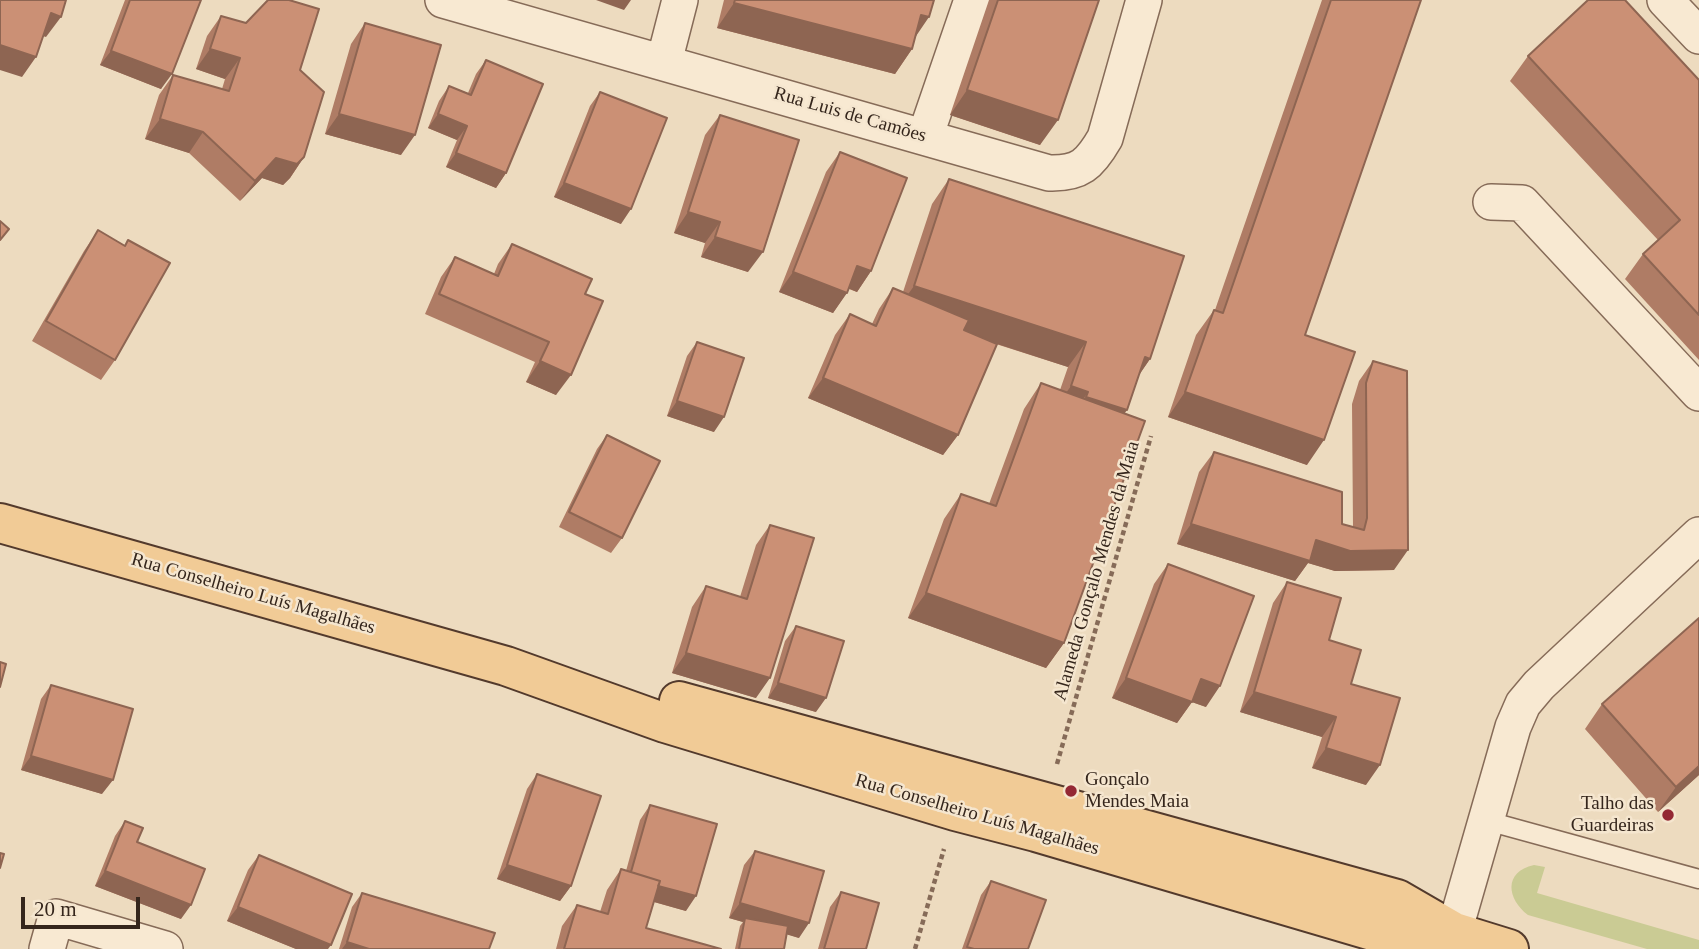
<!DOCTYPE html>
<html>
<head>
<meta charset="utf-8">
<style>
  body { margin:0 }
  #map { position:relative; width:1699px; height:949px; overflow:hidden; background:#eddbbf; font-family:Georgia,serif }
  canvas { display:block }
  .scale { position:absolute; left:21px; top:897px; width:119px; height:32px; box-sizing:border-box; border:4px solid #35261c; border-top:0; padding-left:9px; font-size:21px; line-height:24px; white-space:nowrap; color:#35261c; -webkit-text-stroke:5px #f5e6cf; paint-order:stroke }
</style>
</head>
<body>
<div id="map">
<canvas width="1699" height="949"></canvas>
<div class="scale">20 m</div>
</div>
<script>
const c = document.querySelector('canvas').getContext('2d');
c.lineJoin = 'round';
function fillPath(path, color) { c.fillStyle = color; c.fill(path, 'evenodd'); }
function trace(path, color, width, dash) { c.strokeStyle = color; c.lineWidth = width; c.lineCap = dash ? 'butt' : 'round'; c.setLineDash(dash || []); c.stroke(path); }
function write(font, color, halo, rows, align = 'center') {
  c.font = font + ' Georgia,serif'; c.lineWidth = 5; c.setLineDash([]); c.textBaseline = 'middle'; c.strokeStyle = halo; c.fillStyle = color; for (const [text, x, y, turn = 0] of rows) {
    c.save(); c.translate(x, y); c.rotate((+turn || 0) * Math.PI / 180); c.textAlign = isNaN(turn) ? turn : align; if (halo) c.strokeText(text, 0, 0); c.fillText(text, 0, 0); c.restore();
  }
}
const green = new Path2D(`
  M1534,865l11,2 -8,26 162,47v9h-52l-119,-34c-21,-16 -25,-43 6,-50z`);
const path = new Path2D(`
  M1057,764l94,-328
  M915,949l29,-100`);
const service = new Path2D(`
  M1484,820l215,59`);
const minor = new Path2D(`
  M443,0l606,173c31,1 41,-9 56,-35l39,-138
  M1665,0l34,36
  M664,62l16,-62
  M925,137l47,-137
  M1491,202l31,1 177,190
  M1454,932l59,-205 10,-23 16,-19 160,-150
  M47,949l9,-32 109,32`);
const primary = new Path2D(`
  M0,523l506,143 159,57 290,88 81,21 350,103 68,-3
  M679,701l718,198 57,33 55,17`);
const wall = new Path2D(`
  M125,0h76l-40,89 -61,-24z
  M724,0h210l-19,37 -3,12 -17,25 -178,-46z
  M989,0h110l-59,145 -90,-30z
  M1322,0h99l-116,335 2,130 -139,-48 28,-82 18,-25h1z
  M221,16l79,54 4,87 -14,21 -7,7 -21,-7 -22,23 -51,-48 -44,-14 14,-44 14,-20 49,14 3,-10 -29,-10 11,-33z
  M365,23l36,132 -76,-21 26,-90z
  M1528,56l171,24v280l-74,-81 18,-25 15,-14 -148,-159z
  M486,60l20,113 -10,15 -50,-21 11,-27 -29,-12 11,-27 10,-15 19,7 8,-19z
  M600,92l21,132 -67,-27 36,-91z
  M720,115l28,157 -47,-15 4,-14 -31,-10 31,-98z
  M840,152l31,119 -14,21 -8,-3 -16,24 -54,-21 47,-120z
  M949,179l201,180 -12,17 -14,38 -60,229 -18,25 -138,-50 36,-99 17,-25 28,10 35,-95 17,-26 19,7 8,-23 -72,-23 -38,91 -15,20 -135,-57 27,-63 15,-21 22,10 7,-15 14,-21 10,4 29,-88z
  M98,230l17,130 -14,20 -69,-39 52,-90z
  M512,244l73,50 -29,101 -30,-13 9,-20 -110,-48 16,-37 14,-20 39,17 4,-10z
  M697,342l17,90 -47,-16 20,-60z
  M1373,361l21,209 -59,1 -27,-8 -13,18 -118,-37 22,-72 15,-20 128,72 11,3 -1,-123 7,-23z
  M607,435l15,103 -11,15 -52,-26 38,-78z
  M770,525l-14,173 -84,-25 20,-66 14,-21 34,11 16,-52z
  M1168,564l38,143 -14,-5 -15,21 -65,-25 42,-114z
  M1287,582l64,102 15,101 -54,-17 10,-31 -82,-25 33,-109z
  M796,626l20,86 -48,-14 17,-57z
  M51,685l51,109 -81,-24 20,-71z
  M1602,704l97,71 -41,37 -73,-83z
  M537,774l34,112 -11,15 -63,-22 30,-90z
  M650,805l36,106 -32,-9 -8,26 75,21h-165l6,-23 15,-21 23,7 7,-22 14,-21 5,2 14,-51z
  M125,821l56,98 -86,-33 20,-50z
  M755,851l44,87 -12,-4 -3,15h-49l5,-23 3,-4 -14,-4 15,-53z
  M259,855l69,94h-32l-69,-28 21,-51z
  M991,881l37,68h-66l19,-54z
  M841,892l25,57h-48l12,-42z
  M362,893l127,56h-150l13,-42z`);
const shadedWall = new Path2D(`
  M596,0h35l-7,10z
  M734,3l178,46 -17,25 -178,-46z
  M51,13l10,4 -15,20 -10,-3z
  M921,15l8,2 -17,25z
  M0,45l36,12 -14,20 -22,-7z
  M210,49l30,9 -15,21 -29,-10z
  M111,51l61,23 -11,15 -61,-24z
  M967,90l91,30 -18,25 -90,-30z
  M339,114l76,21 -14,20 -76,-21z
  M438,114l29,12 -10,14 -29,-12z
  M160,119l43,13 -14,21 -44,-14z
  M456,153l50,20 -10,15 -50,-21z
  M304,157l-14,21 -7,7 -21,-7 -22,23 15,-20 21,-23z
  M564,183l67,26 -10,15 -67,-27z
  M688,212l32,10 -15,21 -31,-10z
  M715,237l48,15 -15,20 -47,-15z
  M857,266l14,5 -14,21 -14,-6z
  M793,272l54,21 -14,20 -54,-21z
  M914,286l172,56 -18,25 -172,-56z
  M1145,357l5,2 -17,25z
  M540,361l31,14 -15,20 -30,-13z
  M823,378l135,57 -15,20 -135,-57z
  M1071,386l17,6 -17,25 -18,-6z
  M1185,392l139,48 -17,25 -139,-48z
  M1086,397l41,13 -18,25 -40,-13z
  M677,401l47,16 -10,15 -47,-16z
  M1191,524l125,16 92,10 -14,20 -59,1 -27,-8 -13,18 -118,-37z
  M926,593l138,50 -18,25 -138,-50z
  M686,653l84,25 -14,20 -84,-25z
  M1126,678l66,24 -15,21 -65,-25z
  M1201,679l19,7 -14,21 -20,-7z
  M778,683l48,15 -10,14 -48,-14z
  M1254,692l82,25 -14,20 -82,-25z
  M1326,748l54,17 -14,20 -54,-17z
  M31,756l82,24 -11,14 -81,-24z
  M1699,766v9l-41,37 18,-25z
  M507,865l64,21 -11,15 -63,-22z
  M105,871l86,34 -10,14 -86,-33z
  M629,878l67,18 -10,15 -67,-19z
  M740,903l69,20 -10,15 -55,-16 1,-4 -2,4 -14,-4z
  M238,907l93,38 -3,4h-32l-69,-28z
  M347,942l22,7h-27z`);
const building = new Path2D(`
  M0,0h66l-5,17 -10,-4 -15,44 -36,-12z
  M130,0h71l-29,74 -61,-23z
  M268,0h21l30,9 -19,61 24,22 -20,65 -7,7 -21,-6 -21,23 -52,-49 -43,-13 13,-44 56,16 11,-33 -30,-9 11,-33 25,7z
  M735,0h199l-5,17 -8,-2 -9,34 -178,-46z
  M998,0h101l-41,120 -91,-30z
  M1331,0h90l-116,335 50,17 -31,88 -139,-48 29,-82 9,3z
  M1588,0h37l74,80v235l-56,-61 37,-34 -152,-164z
  M365,23l76,22 -26,90 -76,-21z
  M486,60l57,24 -37,89 -50,-20 11,-27 -29,-12 11,-28 22,9z
  M600,92l67,26 -36,91 -67,-26z
  M720,115l79,25 -36,112 -48,-15 5,-15 -32,-10z
  M840,152l67,26 -36,93 -14,-5 -10,27 -54,-21z
  M949,179l235,77 -34,103 -5,-2 -18,53 -41,-13 2,-5 -17,-6 15,-44 -172,-56z
  M0,221l9,8 -9,11z
  M98,230l27,16 3,-6 42,23 -55,97 -69,-39z
  M512,244l80,35 -7,15 18,7 -32,74 -31,-14 9,-19 -110,-48 16,-37 43,19z
  M893,288l76,32 -5,10 33,14 -39,91 -135,-57 27,-64 26,12z
  M697,342l47,16 -20,59 -47,-16z
  M1373,361l34,10 1,179 -58,1 -34,-11 -6,21 -119,-37 23,-72 128,40v32l22,6 3,-12 -1,-135z
  M1041,383l104,38 -81,222 -138,-50 35,-99 35,12z
  M607,435l53,26 -38,77 -53,-26z
  M770,525l44,13 -44,140 -84,-25 20,-67 41,13z
  M1168,564l86,32 -34,90 -19,-7 -9,23 -66,-24z
  M1287,582l54,16 -12,42 32,10 -10,34 49,14 -20,67 -54,-17 10,-31 -82,-25z
  M1699,618v148l-23,21 -74,-83z
  M796,626l48,15 -18,57 -48,-15z
  M0,662l6,2 -6,23z
  M51,685l82,24 -20,71 -82,-24z
  M537,774l64,22 -30,90 -64,-21z
  M650,805l67,19 -21,72 -38,-10 2,-5 -29,-9z
  M125,821l18,7 -6,14 68,27 -14,36 -86,-34z
  M755,851l69,20 -15,52 -69,-20z
  M0,853l4,1 -4,14z
  M259,855l93,39 -21,51 -93,-38z
  M621,869l39,12 -14,47 75,21h-157l13,-44 31,9z
  M991,881l55,19 -18,49h-54l-7,-2z
  M841,892l38,11 -13,46h-42z
  M362,893l133,40 -6,16h-120l-22,-7z
  M745,918l43,8 -4,23h-45z`);
const markers = [
  [1071,791,7,"#942834"],
  [1668,815,7,"#942834"]
];
const streetNames = [
  ["Rua Luis de Camões",850,115,16],
  ["Alameda Gonçalo Mendes da Maia",1097,571,-74],
  ["Rua Conselheiro Luís Magalhães",253,594,16],
  ["Rua Conselheiro Luís Magalhães",977,815,16]
];
const poiNames = [
  ["Gonçalo",1085,780],
  ["Mendes Maia",1085,802],
  ["Talho das",1654,804,"right"],
  ["Guardeiras",1654,826,"right"]
];
fillPath(green, '#cacb94');
trace(service, '#866b58', 21);
trace(minor, '#866b58', 38);
trace(primary, '#533a2c', 42);
trace(path, '#866b58', 4.5, [5, 3.5]);
trace(service, '#f8e9d2', 18);
trace(minor, '#f8e9d2', 35);
trace(primary, '#f1cb96', 38);
fillPath(wall, '#af7c65');
fillPath(shadedWall, '#8e6552');
fillPath(building, '#cb9075');
trace(building, '#8e6552', 2);
for (const [x, y, r, color] of markers) { const dot = new Path2D(); dot.arc(x, y, r, 0, 2 * Math.PI); c.fillStyle = color; c.fill(dot); trace(dot, '#f5e6cf', 2.5); }
write('19px', '#35261c', '#f5e6cf', streetNames);
write('19px', '#35261c', '#f5e6cf', poiNames, 'left');
</script>
</body>
</html>
